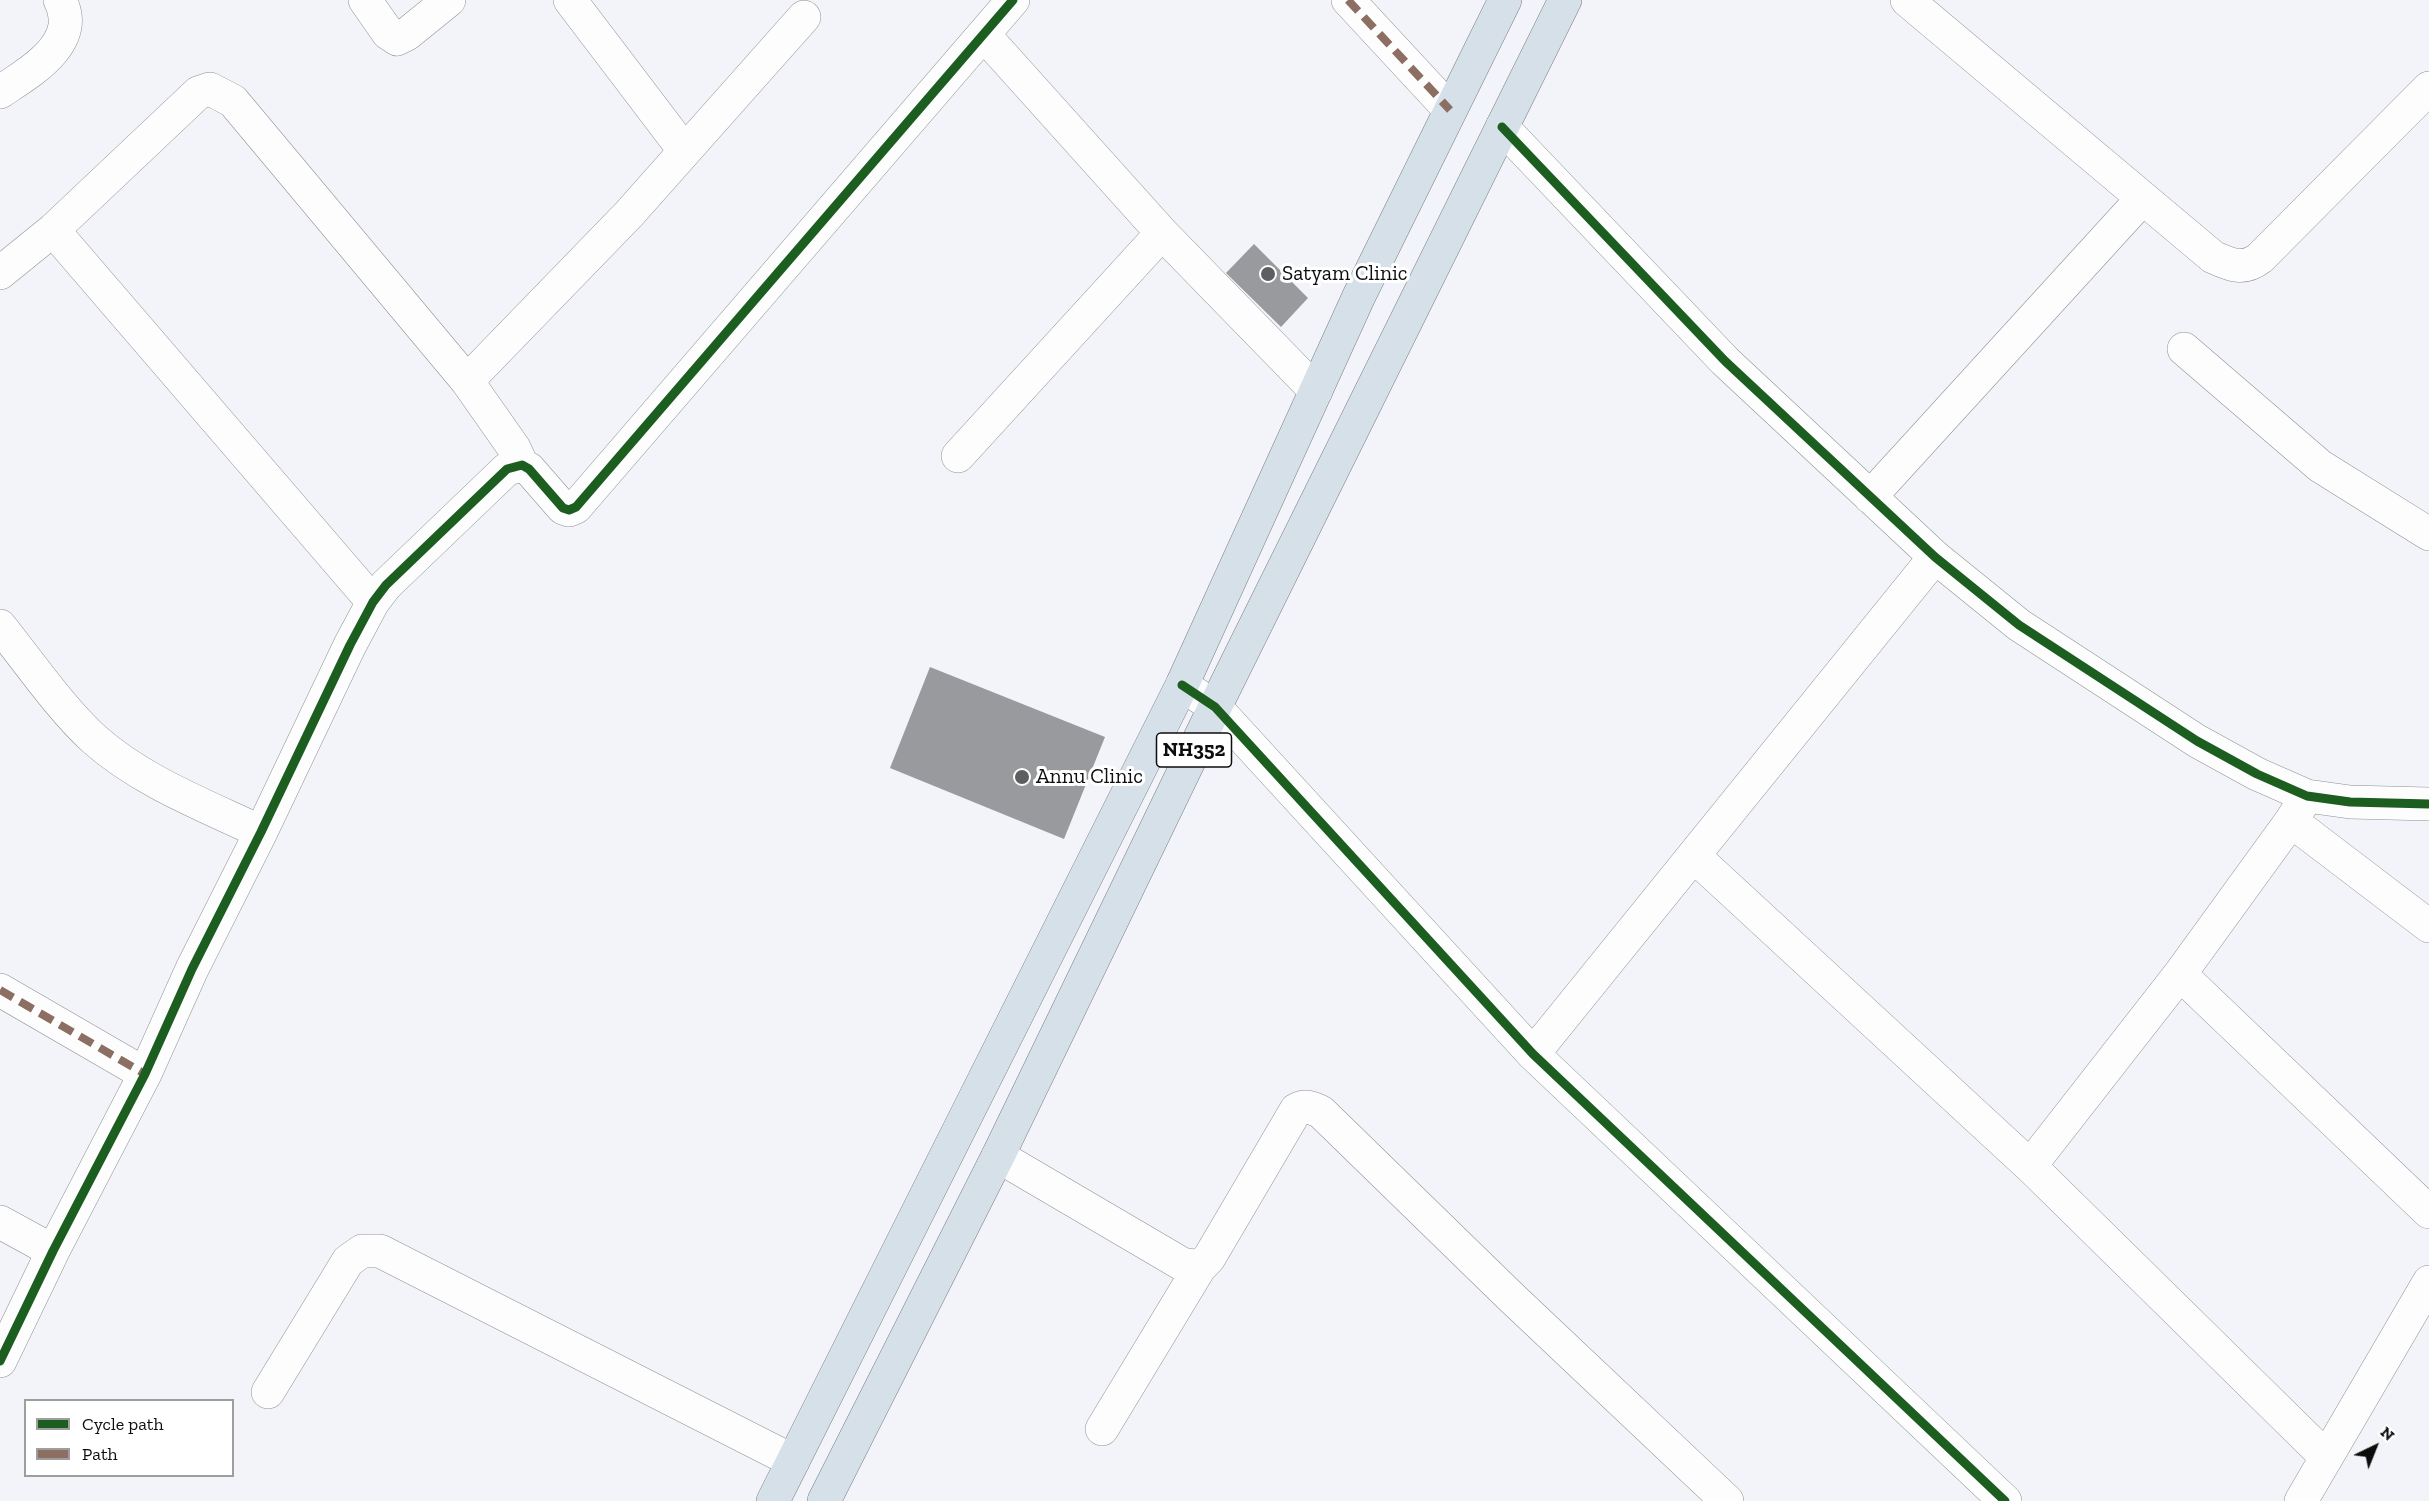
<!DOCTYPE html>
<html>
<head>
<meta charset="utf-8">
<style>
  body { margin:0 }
  #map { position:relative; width:2429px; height:1501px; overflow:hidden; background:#f2f4fa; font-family:"Zilla Slab",serif }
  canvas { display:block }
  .legend { position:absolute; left:24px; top:1399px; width:210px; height:78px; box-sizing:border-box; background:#fff; border:2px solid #9e9e9e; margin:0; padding:8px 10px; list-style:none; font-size:18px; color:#0d0d0d }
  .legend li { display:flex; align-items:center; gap:12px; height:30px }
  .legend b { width:30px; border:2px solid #9e9e9e }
  .north { position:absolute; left:2345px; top:1417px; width:60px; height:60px; -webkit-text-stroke:4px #fff; paint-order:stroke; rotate:43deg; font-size:16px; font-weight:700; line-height:24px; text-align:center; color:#0d0d0d }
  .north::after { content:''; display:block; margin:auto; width:21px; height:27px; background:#0d0d0d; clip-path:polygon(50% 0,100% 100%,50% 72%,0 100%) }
</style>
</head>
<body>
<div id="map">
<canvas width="2429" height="1501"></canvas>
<ul class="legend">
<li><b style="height:8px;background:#1b5e20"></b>Cycle path</li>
<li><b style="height:8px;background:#8d6e63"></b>Path</li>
</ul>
<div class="north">N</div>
</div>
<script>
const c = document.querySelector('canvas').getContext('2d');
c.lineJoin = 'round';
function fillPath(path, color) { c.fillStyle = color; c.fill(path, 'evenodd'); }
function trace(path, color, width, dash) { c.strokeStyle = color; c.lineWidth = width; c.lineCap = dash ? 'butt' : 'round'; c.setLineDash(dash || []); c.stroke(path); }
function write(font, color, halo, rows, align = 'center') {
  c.font = font + ' "Zilla Slab",serif'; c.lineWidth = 6; c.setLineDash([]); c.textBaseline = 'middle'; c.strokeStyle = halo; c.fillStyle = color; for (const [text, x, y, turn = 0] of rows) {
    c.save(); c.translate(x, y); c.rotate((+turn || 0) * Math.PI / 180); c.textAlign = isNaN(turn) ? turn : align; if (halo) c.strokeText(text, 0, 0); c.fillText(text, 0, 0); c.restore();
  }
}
const building = new Path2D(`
  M1254,244l54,54 -27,29 -55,-54z
  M930,667l175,70 -41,102 -174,-71z`);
const minor = new Path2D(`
  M365,0l23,33 9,6 10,-5 42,-34
  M570,0l114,150
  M1348,0l102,110
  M1907,0l306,257c18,8 30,14 47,1l169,-170
  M984,35l178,198 154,158
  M0,92c30,-20 82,-49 60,-92
  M1502,127l223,234 210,196 84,68 178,116 60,33 50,22 43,6 79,2
  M53,230l320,372
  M0,273l53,-43 145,-137 12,-4 23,12 234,280 47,67 8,17
  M2184,349l136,117 109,68
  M467,381l162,-167 175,-197
  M958,456l204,-223
  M1870,497l272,-298
  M0,626c28,35 61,83 94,113 47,42 110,66 167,93
  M1182,685l33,22 318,347 472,447
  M2291,821l138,105
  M1694,856l336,310 296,291
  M2180,974l249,238
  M0,990l145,84
  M1533,1054l402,-497
  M998,1156l184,108 18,3 9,-9 87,-148c9,-6 16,-2 25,2l189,184 217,205
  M2030,1166l150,-192 111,-153 16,-25
  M0,1222l53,29
  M0,1361l53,-110 92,-177 47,-105 69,-137 89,-187 23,-43 13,-17 121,-116 15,-4 7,4 34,39 6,2 7,-3 437,-507
  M268,1392l80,-131 14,-10h18l413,210
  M1102,1429l98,-162
  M2301,1501l128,-219`);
const highway = new Path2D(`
  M773,1501l409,-816 177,-389 146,-296
  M824,1501l174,-345 217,-449 350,-707`);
const quiet = new Path2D(`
  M1348,0l102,110
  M0,990l145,84`);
const cycleway = new Path2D(`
  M1502,127l223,234 210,196 84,68 178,116 60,33 50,22 43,6 79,2
  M1182,685l33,22 318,347 472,447
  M0,1361l53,-110 92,-177 47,-105 69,-137 89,-187 23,-43 13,-17 121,-116 15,-4 7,4 34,39 6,2 7,-3 437,-507`);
const markers = [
  [1268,274,8,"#5d5e60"],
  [1022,777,8,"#5d5e60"]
];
const shields = [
  [1194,750,75]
];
const shieldNames = [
  ["NH352",1194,750]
];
const poiNames = [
  ["Satyam Clinic",1282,274],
  ["Annu Clinic",1036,777]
];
fillPath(building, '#989a9e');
trace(minor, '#909194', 34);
trace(highway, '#7d7e81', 34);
trace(minor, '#fdfdfe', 33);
trace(highway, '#d5e0e9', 33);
trace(quiet, '#8d6e63', 8, [15, 8]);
trace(cycleway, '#1b5e20', 9);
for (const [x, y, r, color] of markers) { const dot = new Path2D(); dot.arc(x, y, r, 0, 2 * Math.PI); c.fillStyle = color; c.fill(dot); trace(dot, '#fff', 2); }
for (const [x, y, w] of shields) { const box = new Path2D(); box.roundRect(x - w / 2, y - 17, w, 34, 4.5); c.fillStyle = '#fff'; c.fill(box); trace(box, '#0d0d0d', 1.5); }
write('bold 20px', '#0d0d0d', null, shieldNames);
write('21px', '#0d0d0d', '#fff', poiNames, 'left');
</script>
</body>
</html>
